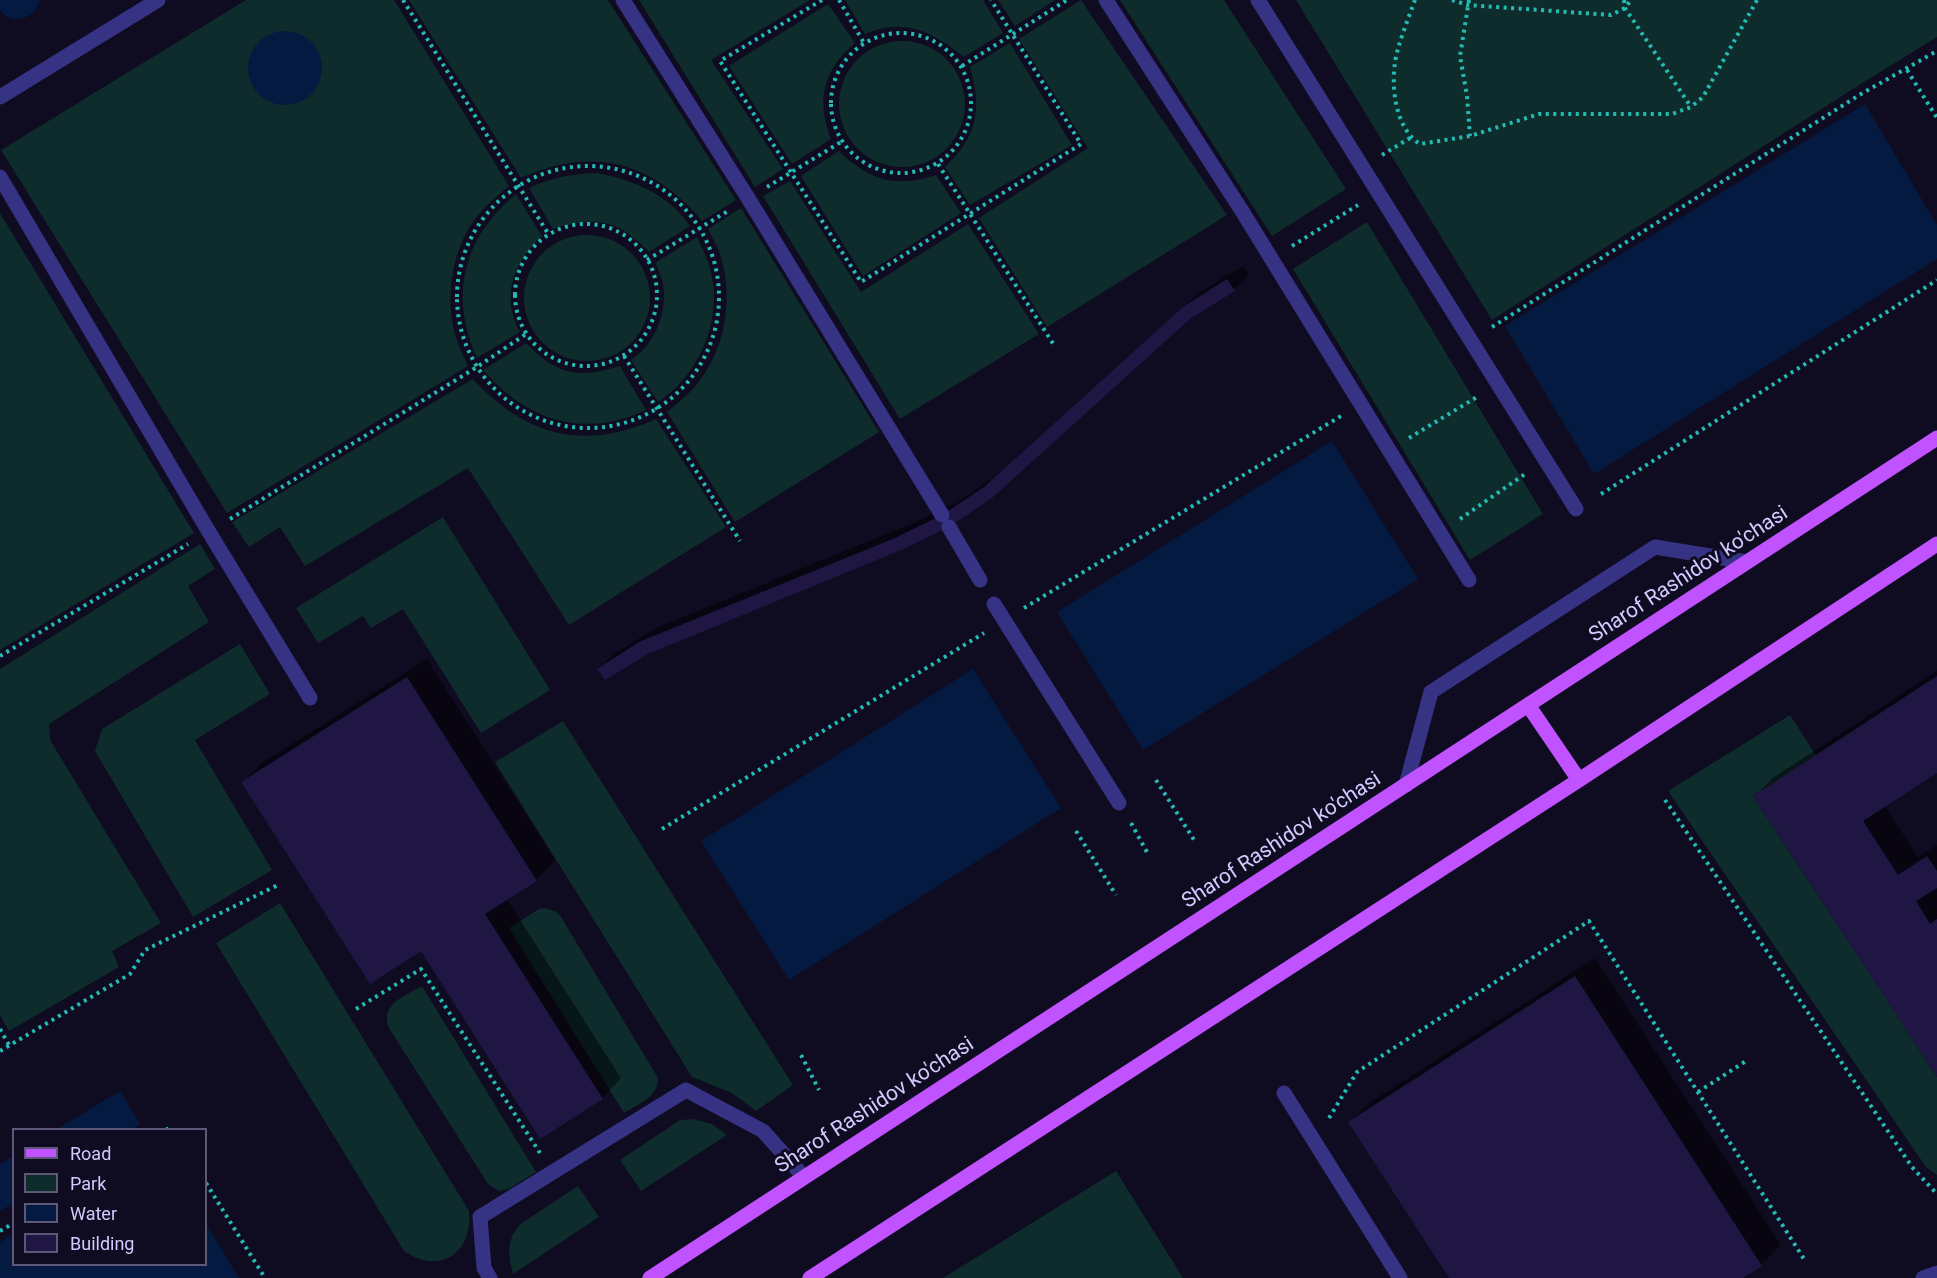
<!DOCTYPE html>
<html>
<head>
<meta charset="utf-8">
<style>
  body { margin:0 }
  #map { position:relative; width:1937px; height:1278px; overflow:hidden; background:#0f0b21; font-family:Roboto,sans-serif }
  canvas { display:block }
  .legend { position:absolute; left:12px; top:1128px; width:195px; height:138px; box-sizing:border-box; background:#0f0b21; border:2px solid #5d587a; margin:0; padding:8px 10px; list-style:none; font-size:18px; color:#d2cbff }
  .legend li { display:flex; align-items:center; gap:12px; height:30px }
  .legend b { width:30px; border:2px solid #5d587a }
</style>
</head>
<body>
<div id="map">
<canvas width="1937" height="1278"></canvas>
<ul class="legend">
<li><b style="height:8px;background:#c152ff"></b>Road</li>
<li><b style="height:16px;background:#0e2c2b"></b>Park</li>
<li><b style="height:16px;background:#051a40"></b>Water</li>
<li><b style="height:16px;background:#201644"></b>Building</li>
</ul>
</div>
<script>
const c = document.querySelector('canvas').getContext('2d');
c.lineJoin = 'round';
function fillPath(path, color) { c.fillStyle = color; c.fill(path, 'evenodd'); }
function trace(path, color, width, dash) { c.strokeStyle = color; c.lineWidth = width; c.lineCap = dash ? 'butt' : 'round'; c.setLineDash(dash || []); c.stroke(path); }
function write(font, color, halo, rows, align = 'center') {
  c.font = font + ' Roboto,sans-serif'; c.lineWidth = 6; c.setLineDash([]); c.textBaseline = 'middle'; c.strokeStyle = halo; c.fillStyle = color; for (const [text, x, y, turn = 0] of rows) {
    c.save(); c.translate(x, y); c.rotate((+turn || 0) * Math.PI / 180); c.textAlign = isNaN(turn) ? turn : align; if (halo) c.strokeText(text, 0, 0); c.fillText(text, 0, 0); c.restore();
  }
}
const green = new Path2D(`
  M246,0h148l115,186c-12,10 -24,20 -34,33 -24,33 -31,82 -18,121 3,9 7,17 11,26l-241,147 -226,-363z
  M409,0h199l128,200 -34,21c-50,-60 -110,-75 -181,-43z
  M639,0h171l-99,60 72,109 -28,18z
  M845,0h138l20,33 -39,24c-32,-25 -58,-40 -99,-23z
  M998,0h57l-40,26z
  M1081,0l146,215 -180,112 -68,-109 109,-70 -69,-109z
  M1120,0h104l122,189 -74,47z
  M1296,0h641v37l-81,50 -364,233z
  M828,4l27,39c-32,28 -39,56 -24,96l-39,25 -63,-98z
  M839 104a63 63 0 1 1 126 0a63 63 0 1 1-126 0Z
  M1010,43l62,102 -102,60 -25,-38c33,-31 37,-58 25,-100z
  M839,151c30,30 57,37 97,24l25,38 -98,63 -62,-100z
  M597,173c37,7 71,21 93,53l-41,26c-32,-33 -53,-36 -96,-23l-24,-41c24,-11 42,-14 68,-15z
  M790,181l71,111 107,-68 71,110 -139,85 -137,-223z
  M516,194l26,42c-28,26 -42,60 -22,96l-43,26c-28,-63 -14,-120 39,-164z
  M741,208l138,224 -144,90 -68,-110c13,-11 27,-22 36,-36 24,-36 30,-81 17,-122 -3,-8 -8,-17 -12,-25z
  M0,213l194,320 -194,117z
  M1367,222l176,292 -73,46 -177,-291z
  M524 298a63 63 0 1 1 126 0a63 63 0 1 1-126 0Z
  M697,237c3,7 7,14 10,22 19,51 -3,113 -49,143l-27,-42c6,-5 13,-10 17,-16 17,-23 22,-56 7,-81z
  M526,343c31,32 51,36 94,23l26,44c-62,29 -119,11 -163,-40z
  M473,379c53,58 112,72 183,40l70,108 -157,98 -101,-157 -163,98 -25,-39 -31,20 -17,-25z
  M443,517l107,173 -69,43 -78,-124 -32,19 -8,-12 -45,27 -22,-35z
  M200,544l15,25 -27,17 21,36 -160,102 1,16 111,183 -49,28 7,16 -110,64 -9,-16v-346z
  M240,644l30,50 -75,46 77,130 -79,47 -98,-166 7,-22z
  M1790,715l26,40 -63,41 184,281v98l-11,-8 -258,-376z
  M563,721l230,364 -37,26 -24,-18 -40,-16 -197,-315z
  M280,903l189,308c4,42 -29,65 -65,40l-188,-308z
  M545,908l12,4 4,5 97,161c1,19 -20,26 -34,35l-115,-185 30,-19z
  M422,986l114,186 -27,17 -10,2 -11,-7 -99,-156c-10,-23 16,-32 33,-42z
  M693,1119l19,5 15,11 -86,56 -21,-31 60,-40z
  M1116,1171l67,107h-240z
  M578,1186l21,31 -86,57 -3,-12 -1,-13 3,-13 7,-11z`);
const water = new Path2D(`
  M0,0h40c-4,14 -17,23 -32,17 -2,-1 -7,-4 -8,-7 0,-3 0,-7 0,-10z
  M248 68a37 37 0 1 1 74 0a37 37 0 1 1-74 0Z
  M1865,104l72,121v34l-343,215 -89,-148z
  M1332,441l86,138 -275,171 -86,-138z
  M973,669l88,139 -272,172 -88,-139z
  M120,1091l20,33 -8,5h-75z
  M13,1156v47l-13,8v-47z
  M206,1224l33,54h-239v-36l13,-8 1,30h192z`);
const shadow = new Path2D(`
  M1243,266l6,9 -15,14 -45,28 -198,179 -392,173 15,-15 42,-26 255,-104 48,-23 42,-29 198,-179z
  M427,659l128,201 -19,20 -30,18 115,180 -19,20 -181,-149 -178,-167 19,-19z
  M1937,671v100l-53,34 34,52 19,-12v230l-182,-279 19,-19z
  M1595,958l186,287 -20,20 -20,13h-290l-101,-156 19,-19z`);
const building = new Path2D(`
  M1227,279l8,12 -45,28 -198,179 -43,29 -48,23 -253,104 -43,26 -8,-11 42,-27 256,-104 47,-23 42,-28 199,-180z
  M1937,676v97l-74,48 35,54 29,-19 10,15v17l-21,13 14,23 7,-5v158l-184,-281z
  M407,677l130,204 -52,33 118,185 -63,40 -119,-188 -51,33 -129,-202z
  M1575,976l187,290 -19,12h-294l-101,-156z`);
const path = new Path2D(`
  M403,0l146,235
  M822,0l-102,61 141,221 220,-138 -90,-144
  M839,0l25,43
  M1415,0c-6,17 -18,46 -20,63 -4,26 1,66 25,81l50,-8 69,-22h133l19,-7 12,-10 54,-97
  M1452,0l16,5 143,10 14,-7 6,-8
  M1469,0l-9,56 7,40 3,40
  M1624,0l1,8 66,99
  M831 103a70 70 0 1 1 140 0a70 70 0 1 1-140 0Z
  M962,66l105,-66
  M1907,70l30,48
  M1382,155l28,-17
  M938,164l116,181
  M457 297a131 131 0 1 1 262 0a131 131 0 1 1-262 0Z
  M767,187l74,-45
  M515 295a71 71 0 1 1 142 0a71 71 0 1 1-142 0Z
  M1292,246l66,-41
  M647,260l81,-49
  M1492,327l369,-233 76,-43
  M624,356l116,185
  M1409,438l68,-41
  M1601,494l336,-214
  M230,519l247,-152 49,-33
  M1460,519l65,-45
  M1024,608l317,-192
  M0,656l188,-112
  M1156,780l40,63
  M1665,800l247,367 25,27
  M1131,823l17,31
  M662,829l322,-196
  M1076,831l40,64
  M356,1009l65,-40 119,184
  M0,1029l9,16
  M0,1051l130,-77 15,-24 135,-66
  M801,1055l18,35
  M1698,1092l48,-31
  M1329,1118l28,-46 232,-151 215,338
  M166,1130l4,-3 2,3
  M206,1183l59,95
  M0,1231l14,-8`);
const lane = new Path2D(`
  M1406,785l25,-93 224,-145 92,15
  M1284,1093l116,185
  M490,1278l-6,-10 -4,-51 206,-127 77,41 41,46`);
const street = new Path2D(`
  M623,0l125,198 194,317
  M1106,0l136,211 227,369
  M1258,0l318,509
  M0,97l158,-97
  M0,177l209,355 101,166
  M949,527l31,53
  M994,604l125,199
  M1923,1278l14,-5`);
const primary = new Path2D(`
  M1528,705l51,75
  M650,1278l1287,-840
  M810,1278l769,-498 358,-236`);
const streetNames = [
  ["Sharof Rashidov ko'chasi",1689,575,-33],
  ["Sharof Rashidov ko'chasi",1282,841,-33],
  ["Sharof Rashidov ko'chasi",875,1106,-33]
];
fillPath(green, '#0e2c2b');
fillPath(water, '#051a40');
fillPath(shadow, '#0007');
fillPath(building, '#201644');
trace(path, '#24bbb4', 4, [3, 4.5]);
trace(lane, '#363284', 15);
trace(street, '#363284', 15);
trace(primary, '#c152ff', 15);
write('21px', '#d2cbff', '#0f0b21', streetNames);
</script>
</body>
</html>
